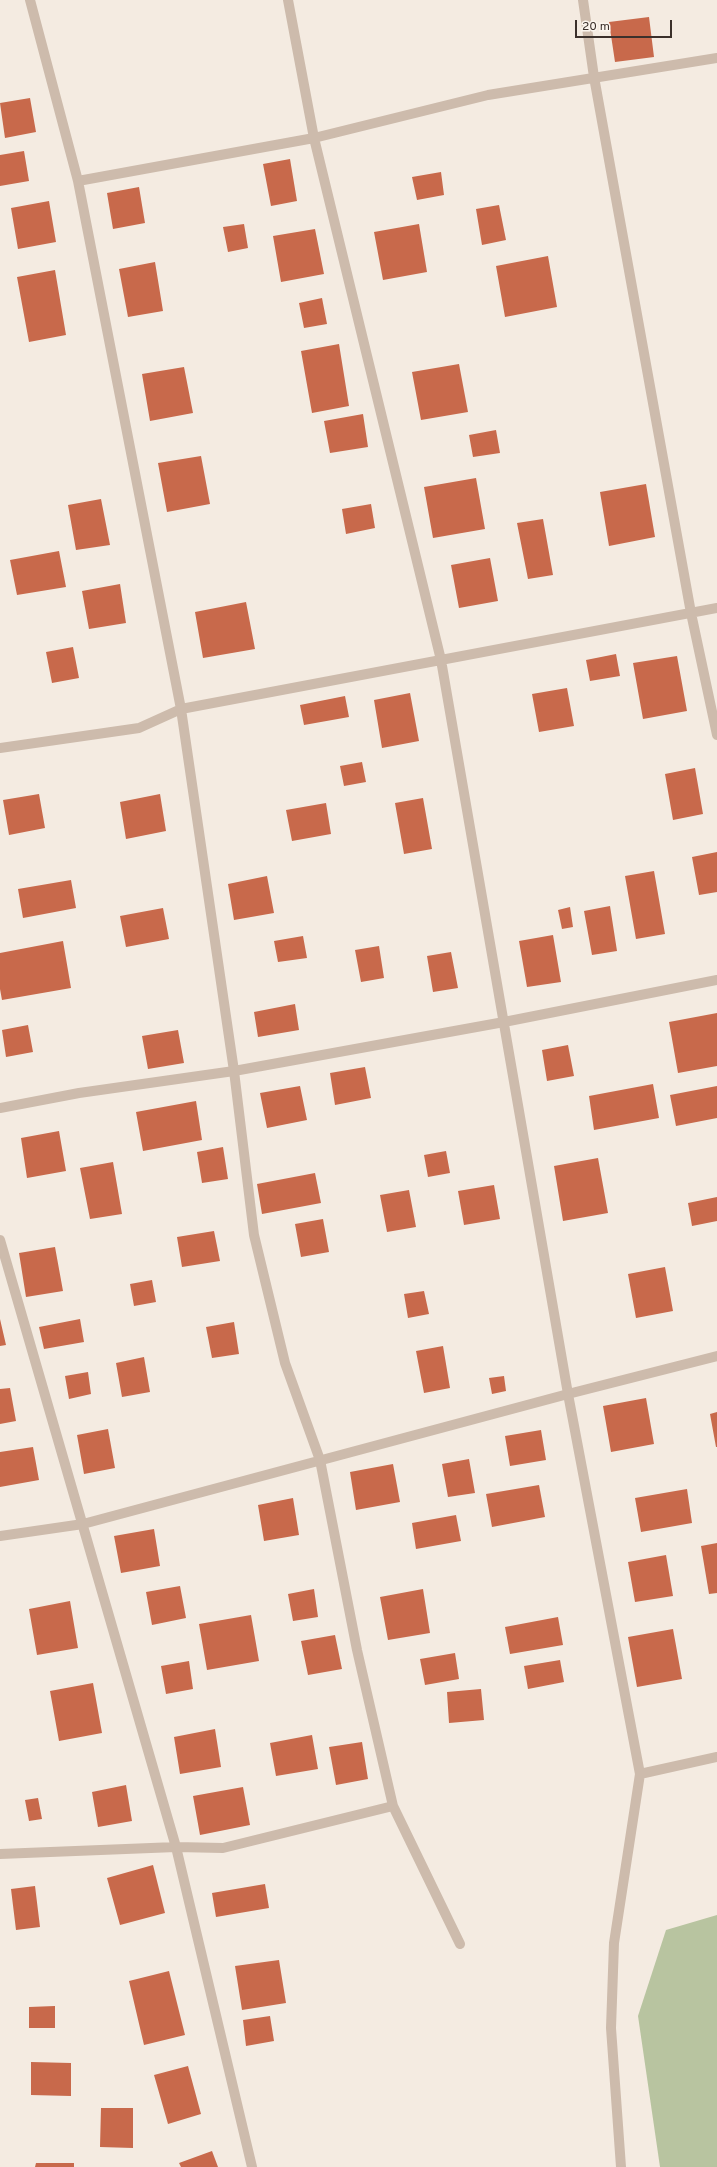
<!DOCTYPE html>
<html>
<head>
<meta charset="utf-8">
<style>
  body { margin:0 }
  #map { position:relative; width:717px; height:2167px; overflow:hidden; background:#f4ebe1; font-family:Overpass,sans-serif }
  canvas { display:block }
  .scale { position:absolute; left:575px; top:20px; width:97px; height:18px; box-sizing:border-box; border:2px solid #3b302b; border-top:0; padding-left:5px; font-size:12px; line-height:14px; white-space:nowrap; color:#3b302b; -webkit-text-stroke:3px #fbf5ee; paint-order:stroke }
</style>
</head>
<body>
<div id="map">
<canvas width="717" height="2167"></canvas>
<div class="scale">20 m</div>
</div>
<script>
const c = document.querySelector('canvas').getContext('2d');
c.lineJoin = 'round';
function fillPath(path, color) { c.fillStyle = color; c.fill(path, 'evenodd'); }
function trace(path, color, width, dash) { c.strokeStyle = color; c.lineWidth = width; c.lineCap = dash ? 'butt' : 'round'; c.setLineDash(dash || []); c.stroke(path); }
const green = new Path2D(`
  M717,1915v252h-57l-22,-151 28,-86z`);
const building = new Path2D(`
  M649,17l5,40 -39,5 -6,-40z
  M30,98l6,34 -31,6 -5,-35z
  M24,151l5,30 -29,5v-31z
  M290,159l7,42 -26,5 -8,-42z
  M441,172l3,23 -27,5 -5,-23z
  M139,187l6,36 -32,6 -6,-36z
  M49,201l7,41 -38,7 -7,-41z
  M499,205l7,35 -24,5 -6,-36z
  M244,224l4,24 -20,4 -5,-25z
  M419,224l8,48 -44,8 -9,-48z
  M315,229l9,45 -43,8 -8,-46z
  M548,256l9,51 -52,10 -9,-51z
  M155,262l8,49 -35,6 -9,-48z
  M55,270l11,65 -37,7 -12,-65z
  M322,298l5,26 -23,4 -5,-25z
  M339,344l10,62 -37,7 -11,-62z
  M459,364l9,48 -47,8 -9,-48z
  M184,367l9,46 -43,8 -8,-47z
  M363,414l5,33 -38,6 -6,-32z
  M496,430l4,23 -27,4 -4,-22z
  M201,456l9,48 -43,8 -9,-49z
  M476,478l9,51 -52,9 -9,-51z
  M646,484l9,53 -46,9 -9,-54z
  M101,499l9,46 -34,5 -8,-45z
  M371,504l4,24 -29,6 -4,-25z
  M543,519l10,56 -25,4 -11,-56z
  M59,551l7,36 -49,8 -7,-35z
  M490,558l8,43 -39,7 -8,-43z
  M120,584l6,39 -37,6 -7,-38z
  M246,602l9,47 -52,9 -8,-46z
  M73,647l6,31 -27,5 -6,-31z
  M616,654l4,22 -30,5 -4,-21z
  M677,656l10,55 -44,8 -10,-56z
  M567,688l7,38 -35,6 -7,-38z
  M410,693l9,48 -37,7 -8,-48z
  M345,696l4,21 -45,8 -4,-20z
  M362,762l4,20 -22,4 -4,-20z
  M695,768l8,46 -30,6 -8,-46z
  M39,794l6,34 -36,7 -6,-35z
  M160,794l6,37 -40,8 -6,-37z
  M423,798l9,51 -28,5 -9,-51z
  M326,803l5,31 -39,7 -6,-31z
  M717,852v40l-18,3 -7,-38z
  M654,871l11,63 -29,5 -11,-63z
  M267,876l7,37 -40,7 -6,-36z
  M71,880l5,28 -53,10 -5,-29z
  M610,906l7,45 -25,4 -8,-44z
  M570,907l3,20 -11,2 -4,-19z
  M163,908l6,31 -43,8 -6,-31z
  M553,935l8,47 -34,5 -8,-46z
  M303,936l4,22 -29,4 -4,-21z
  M63,941l8,47 -69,12 -2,-11v-36z
  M379,946l5,32 -23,4 -6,-32z
  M451,952l7,36 -25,4 -6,-36z
  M295,1004l4,26 -41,7 -4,-25z
  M717,1013v53l-39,7 -9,-51z
  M28,1025l5,27 -27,5 -4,-27z
  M178,1030l6,33 -36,6 -6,-33z
  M568,1045l6,31 -27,5 -5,-31z
  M365,1067l6,31 -36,7 -5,-32z
  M653,1084l6,34 -65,12 -5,-34z
  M300,1086l7,34 -40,8 -7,-35z
  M717,1086v32l-41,8 -6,-31z
  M196,1101l6,39 -59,11 -7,-39z
  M59,1131l7,40 -39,7 -6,-40z
  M223,1147l5,32 -26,4 -5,-31z
  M446,1151l4,22 -22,4 -4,-22z
  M598,1158l10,55 -45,8 -9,-55z
  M113,1162l9,52 -32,5 -10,-51z
  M315,1173l6,30 -59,11 -5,-30z
  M494,1185l6,34 -36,6 -6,-34z
  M409,1190l7,37 -29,5 -7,-37z
  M717,1197v24l-25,5 -4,-23z
  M323,1219l6,33 -28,5 -6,-33z
  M214,1231l6,30 -38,6 -5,-30z
  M55,1247l8,44 -37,6 -7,-44z
  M665,1267l8,44 -37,7 -8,-44z
  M152,1280l4,22 -22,4 -4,-22z
  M424,1291l5,23 -21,4 -4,-24z
  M0,1319l6,26 -6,1z
  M80,1319l4,23 -40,7 -5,-22z
  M234,1322l5,32 -27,4 -6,-31z
  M443,1346l7,42 -26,5 -8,-42z
  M144,1357l6,35 -28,5 -6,-34z
  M88,1372l3,22 -22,5 -4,-23z
  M504,1376l2,15 -14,3 -3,-16z
  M10,1388l6,33 -16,3v-35z
  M646,1398l8,46 -43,8 -8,-46z
  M717,1412v35h-1l-6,-33z
  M108,1429l7,39 -31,6 -7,-39z
  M541,1430l5,30 -36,6 -5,-30z
  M33,1447l6,33 -39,7v-35z
  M469,1459l6,34 -27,4 -6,-33z
  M393,1464l7,38 -44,8 -6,-38z
  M539,1485l6,32 -53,10 -6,-33z
  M687,1489l5,34 -51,9 -6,-34z
  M293,1498l6,37 -35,6 -6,-36z
  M456,1515l5,26 -45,8 -4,-26z
  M154,1529l6,37 -39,7 -7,-37z
  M717,1543v50l-8,1 -8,-48z
  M666,1555l7,41 -38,6 -7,-40z
  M180,1586l6,32 -34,7 -6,-33z
  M314,1589l4,28 -25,4 -5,-27z
  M423,1589l7,44 -42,7 -8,-43z
  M70,1601l8,47 -41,7 -8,-46z
  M251,1615l8,46 -52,9 -8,-46z
  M558,1617l5,28 -53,9 -5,-27z
  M673,1629l9,50 -45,8 -9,-50z
  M335,1635l7,34 -34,6 -7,-34z
  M455,1653l4,26 -34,6 -5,-26z
  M560,1660l4,22 -36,7 -4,-23z
  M189,1661l4,28 -27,5 -5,-28z
  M93,1683l9,50 -43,8 -9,-50z
  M481,1689l3,31 -35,3 -2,-31z
  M215,1729l6,38 -41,7 -6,-37z
  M312,1735l6,34 -42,7 -6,-33z
  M362,1742l6,37 -32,6 -7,-38z
  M126,1785l6,36 -34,6 -6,-35z
  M243,1787l7,38 -50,10 -7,-39z
  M38,1798l4,21 -13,2 -4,-21z
  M153,1865l12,48 -45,12 -13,-47z
  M265,1884l4,24 -53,9 -4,-24z
  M35,1886l5,41 -24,3 -5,-41z
  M279,1960l7,43 -44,7 -7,-44z
  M169,1971l16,64 -41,10 -15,-64z
  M55,2006v22h-26v-21z
  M270,2016l4,25 -28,5 -3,-26z
  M31,2062l40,1v33l-40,-1z
  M188,2066l13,48 -33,10 -14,-49z
  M101,2108h32v40l-33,-1z
  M212,2151l6,16h-37l-2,-4z
  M36,2163h38v4h-39z`);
const minor = new Path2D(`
  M30,0l48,181 103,528 53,362 20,164 31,128 35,97 37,190 36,156 67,138
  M288,0l26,138 127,522 127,734 72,380 -26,169 -3,85 10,139
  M583,0l11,77 97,536 26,122
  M78,181l236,-43 174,-43 229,-37
  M0,748l139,-20 42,-19 536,-101
  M0,1108l79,-15 155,-22 270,-49 213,-42
  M0,1240l176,607 76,320
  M0,1536l83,-12 485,-130 149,-38
  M640,1774l77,-17
  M0,1854l176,-7 47,1 170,-42`);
fillPath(green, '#b8c4a0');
fillPath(building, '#c8694b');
trace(minor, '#cdbbac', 10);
</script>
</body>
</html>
